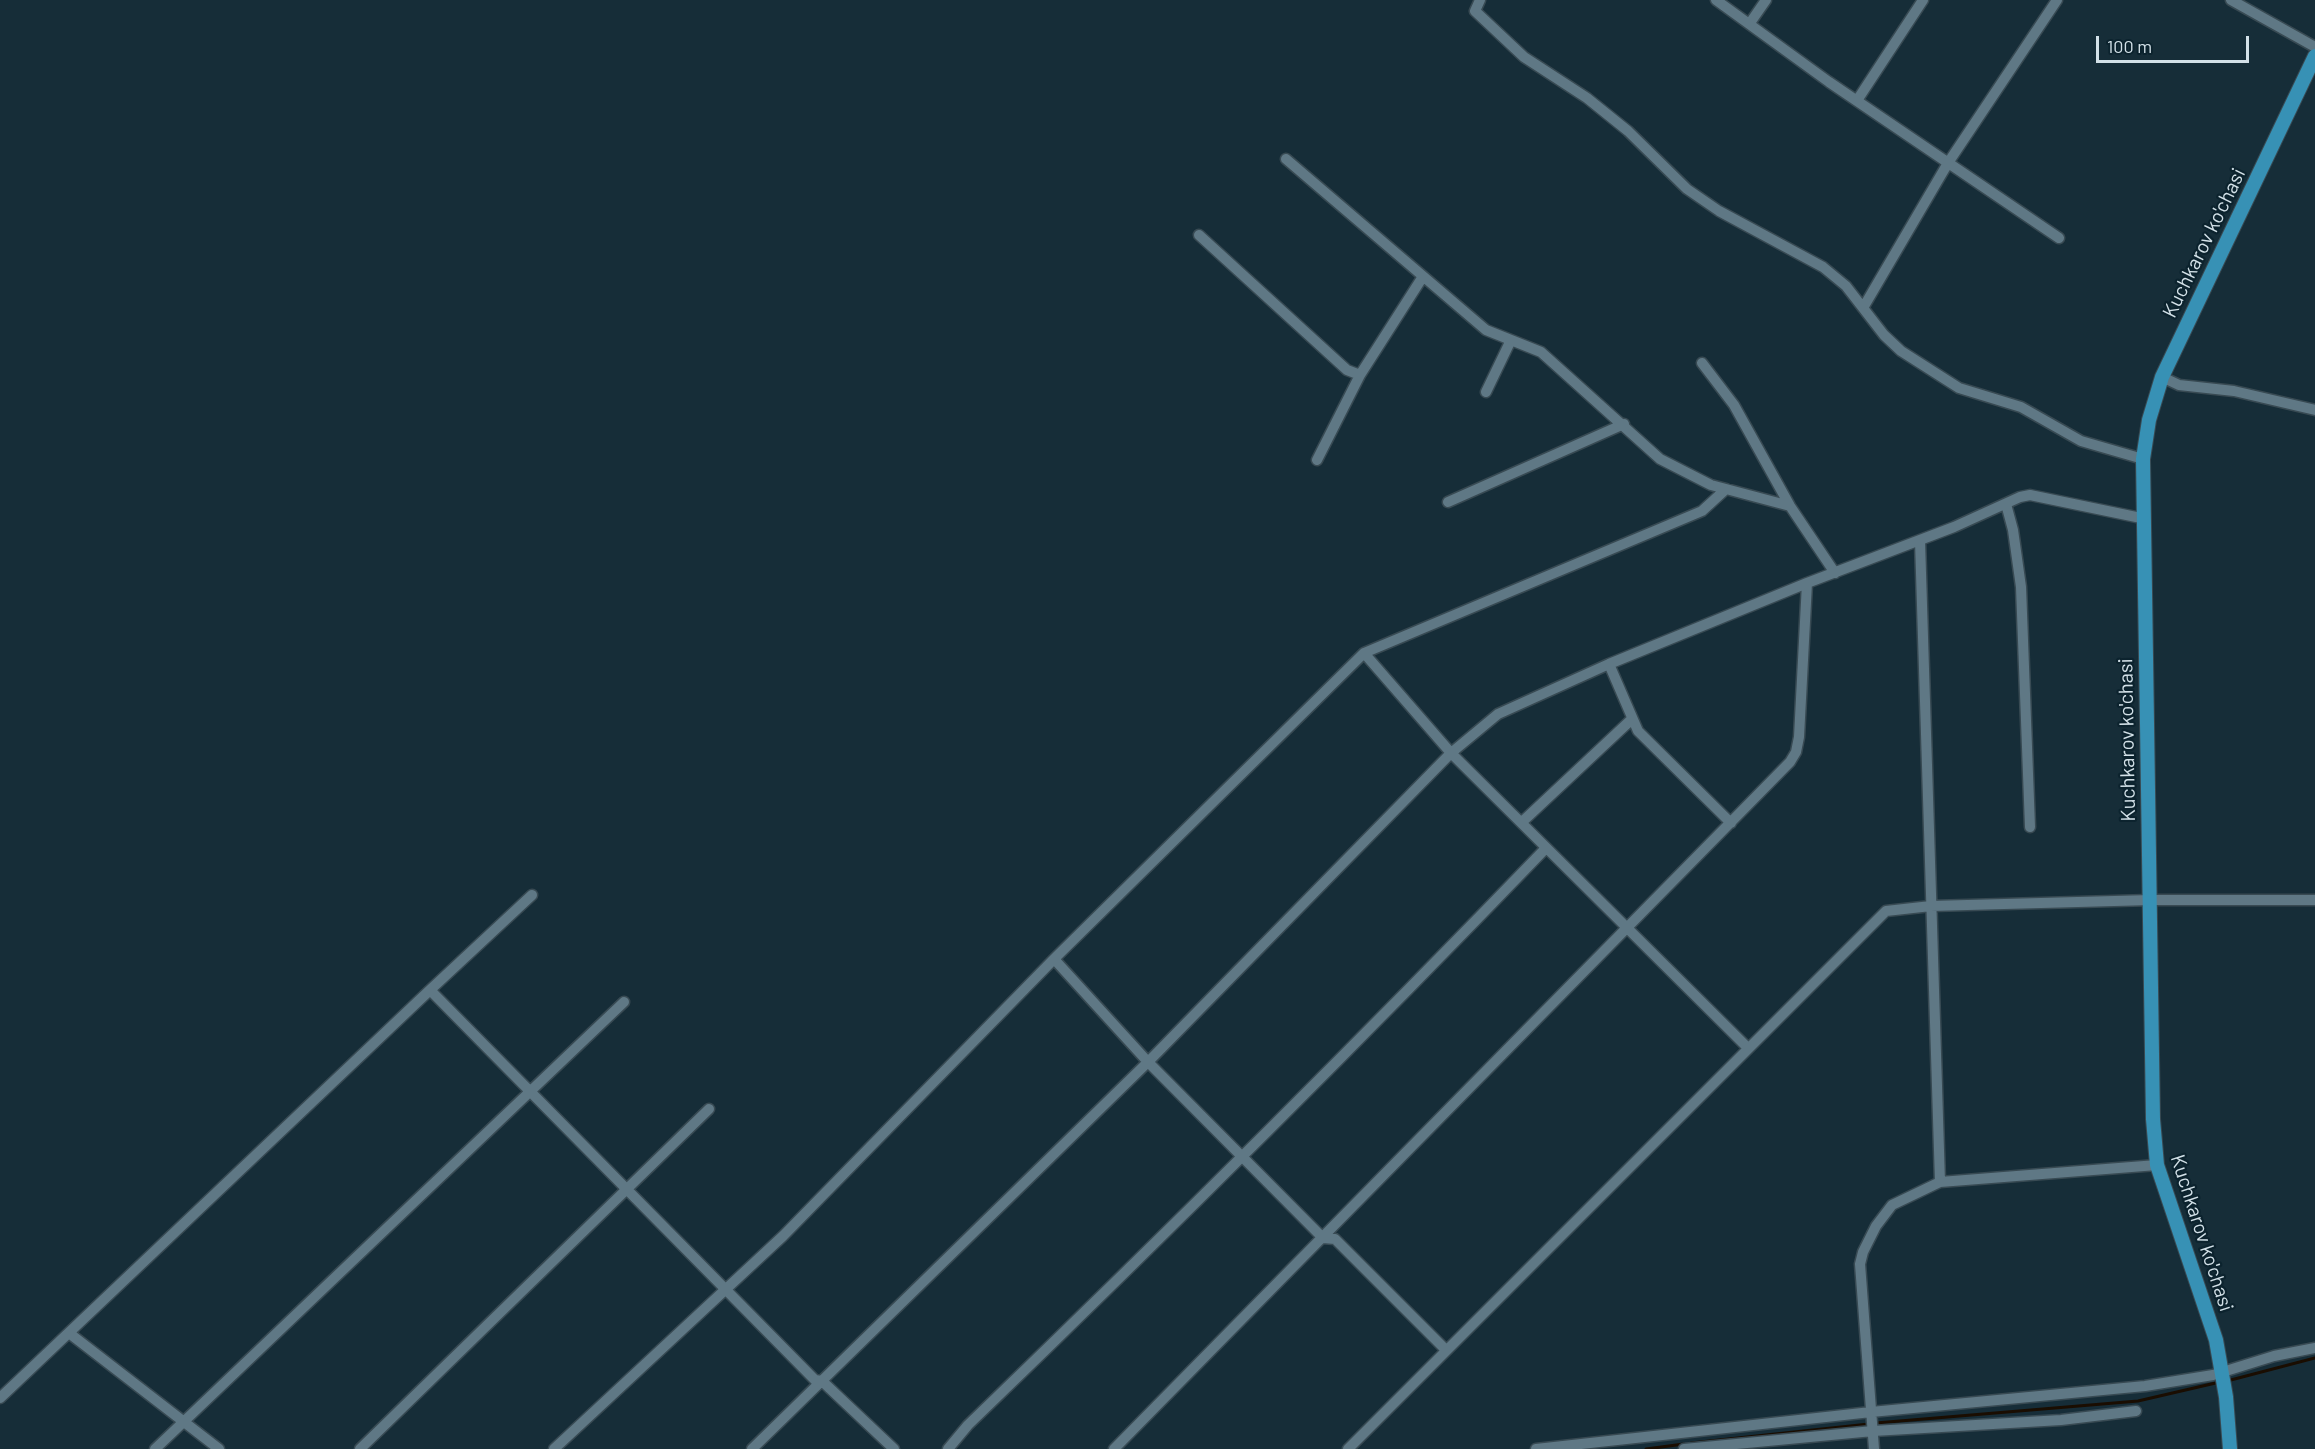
<!DOCTYPE html>
<html>
<head>
<meta charset="utf-8">
<style>
  body { margin:0 }
  #map { position:relative; width:2315px; height:1449px; overflow:hidden; background:#162d38; font-family:Barlow,sans-serif }
  canvas { display:block }
  .scale { position:absolute; left:2096px; top:36px; width:153px; height:27px; box-sizing:border-box; border:3px solid #d3e1e8; border-top:0; padding-left:8px; font-size:18px; line-height:21px; white-space:nowrap; color:#d3e1e8; -webkit-text-stroke:4px #0c232e; paint-order:stroke }
</style>
</head>
<body>
<div id="map">
<canvas width="2315" height="1449"></canvas>
<div class="scale">100 m</div>
</div>
<script>
const c = document.querySelector('canvas').getContext('2d');
c.lineJoin = 'round';
function trace(path, color, width, dash) { c.strokeStyle = color; c.lineWidth = width; c.lineCap = dash ? 'butt' : 'round'; c.setLineDash(dash || []); c.stroke(path); }
function write(font, color, halo, rows, align = 'center') {
  c.font = font + ' Barlow,sans-serif'; c.lineWidth = 4.5; c.setLineDash([]); c.textBaseline = 'middle'; c.strokeStyle = halo; c.fillStyle = color; for (const [text, x, y, turn = 0] of rows) {
    c.save(); c.translate(x, y); c.rotate((+turn || 0) * Math.PI / 180); c.textAlign = isNaN(turn) ? turn : align; if (halo) c.strokeText(text, 0, 0); c.fillText(text, 0, 0); c.restore();
  }
}
const stream = new Path2D(`
  M2227,1381l88,-23
  M1876,1423l262,-22 82,-19
  M1691,1443l178,-19
  M1646,1449l38,-5`);
const minor = new Path2D(`
  M1480,0l-5,11 49,46 63,41 41,33 59,58 32,22 104,56 23,19 38,49 17,16 58,37 62,19 60,34 62,18
  M1716,0l113,82 230,156
  M2231,0l84,47
  M1750,23l16,-23
  M1858,99l65,-99
  M1286,159l200,171 55,22 119,107 51,26 79,21
  M1199,235l148,135 13,5
  M1863,308l85,-145 109,-163
  M1702,363l32,42 56,101 45,67
  M2162,377l17,8 55,6 81,19
  M1486,392l25,-52
  M1317,460l43,-85 62,-97
  M1448,502l176,-78
  M2006,504l7,26 8,57 9,240
  M1920,541l20,641
  M1364,653l338,-142 24,-22
  M1609,664l29,67 93,92
  M1522,822l110,-103
  M532,895l-102,95 385,390 7,1 72,68
  M1054,959l94,103 175,176 12,1 111,111
  M69,1333l150,116
  M0,1398l430,-408
  M155,1449l469,-447
  M360,1449l349,-340
  M554,1449l229,-213 271,-277 310,-306 87,100 297,295
  M752,1449l396,-387 303,-309 47,-39 111,-50 198,-81 147,-56 66,-30 10,-2 111,23
  M948,1449l20,-24c196,-189 389,-381 578,-577
  M1114,1449l676,-687 6,-10 3,-15 8,-154
  M1348,1449l538,-538 45,-5 220,-6h164
  M1536,1449l335,-37 274,-26 68,-11 61,-19 41,-8
  M1684,1449l189,-18 188,-11 75,-9
  M1874,1449l-14,-185 3,-12 13,-26 16,-21 48,-23 217,-17`);
const major = new Path2D(`
  M2230,1449l-4,-52 -10,-57 -59,-175 -4,-46 -10,-660 6,-39 13,-43 153,-321`);
const streetNames = [
  ["Kuchkarov ko'chasi",2204,243,-64],
  ["Kuchkarov ko'chasi",2127,740,-91],
  ["Kuchkarov ko'chasi",2202,1233,72]
];
trace(stream, '#1a0d01', 3);
trace(minor, '#384a53', 13);
trace(major, '#384a53', 16);
trace(minor, '#5f7885', 10);
trace(major, '#3791b5', 14);
write('20px', '#d3e1e8', '#0c232e', streetNames);
</script>
</body>
</html>
